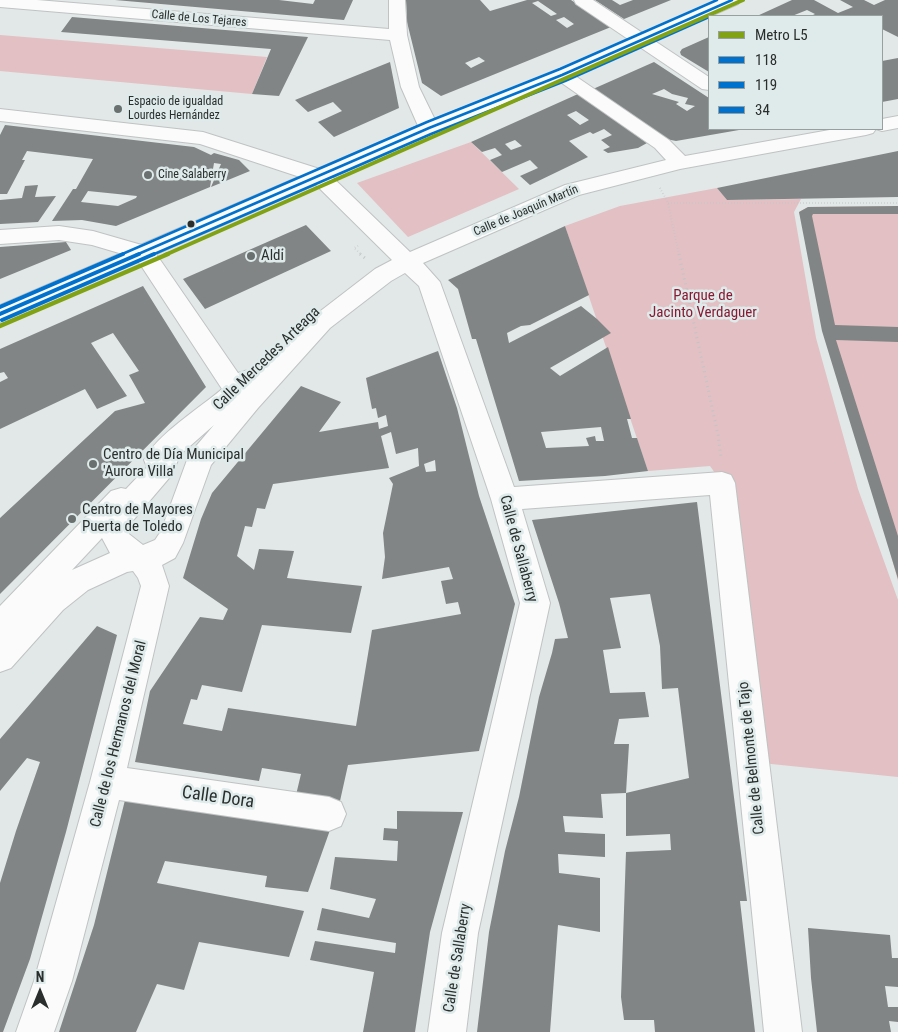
<!DOCTYPE html>
<html>
<head>
<meta charset="utf-8">
<style>
  body { margin:0 }
  #map { position:relative; width:898px; height:1032px; overflow:hidden; background:#e2e7e7; font-family:"Roboto Condensed",sans-serif }
  canvas { display:block }
  .legend { position:absolute; left:708px; top:15px; width:175px; height:115px; box-sizing:border-box; background:#dfeaea; border:1px solid #979f9f; margin:0; padding:6px 9px; list-style:none; font-size:15px; color:#2a2f2e }
  .legend li { display:flex; align-items:center; gap:10px; height:25px }
  .legend b { width:25px; border:1px solid #979f9f }
  .north { position:absolute; left:15px; top:967px; width:50px; height:50px; -webkit-text-stroke:4px #dfeaea; paint-order:stroke; rotate:0deg; font-size:14px; font-weight:700; line-height:20px; text-align:center; color:#2a2f2e }
  .north::after { content:''; display:block; margin:auto; width:18px; height:22px; background:#2a2f2e; clip-path:polygon(50% 0,100% 100%,50% 72%,0 100%) }
</style>
</head>
<body>
<div id="map">
<canvas width="898" height="1032"></canvas>
<ul class="legend">
<li><b style="height:6px;background:#80a214"></b>Metro L5</li>
<li><b style="height:6px;background:#0072ce"></b>118</li>
<li><b style="height:6px;background:#0072ce"></b>119</li>
<li><b style="height:6px;background:#0072ce"></b>34</li>
</ul>
<div class="north">N</div>
</div>
<script>
const c = document.querySelector('canvas').getContext('2d');
c.lineJoin = 'round';
function fillPath(path, color) { c.fillStyle = color; c.fill(path, 'evenodd'); }
function trace(path, color, width, dash) { c.strokeStyle = color; c.lineWidth = width; c.lineCap = dash ? 'butt' : 'round'; c.setLineDash(dash || []); c.stroke(path); }
function write(font, color, halo, rows, align = 'center') {
  c.font = font + ' "Roboto Condensed",sans-serif'; c.lineWidth = 5; c.setLineDash([]); c.textBaseline = 'middle'; c.strokeStyle = halo; c.fillStyle = color; for (const [text, x, y, turn = 0] of rows) {
    c.save(); c.translate(x, y); c.rotate((+turn || 0) * Math.PI / 180); c.textAlign = isNaN(turn) ? turn : align; if (halo) c.strokeText(text, 0, 0); c.fillText(text, 0, 0); c.restore();
  }
}
const green = new Path2D(`
  M0,35l267,22 -15,37 -252,-23z
  M471,142l48,47 -111,48 -51,-54z
  M717,188l10,12 74,-1 -7,13 22,126 42,151 40,111v177l-146,-15 -30,-279 -12,-17 -62,5 -83,-245 55,-20z
  M898,206v375l-99,-369 9,-5z`);
const building = new Path2D(`
  M115,0h164l34,4 2,-4h38l-9,20z
  M406,0h74l10,11 37,-11h44l40,27 -170,69 -19,-13 -15,-61zM538,1l19,13 -6,2 -19,-13zM564,17l10,7 -7,4 -11,-8zM479,57l6,4 -14,7 -6,-5z
  M595,0h17l8,5 13,-5h38l-47,19z
  M792,0h22l24,13 15,-6 -13,-7h24l10,5 11,-5h13v37l-16,-8v-13h-71l4,-2 -8,-4 -15,6h-35z
  M72,17l236,20 -29,59 -27,-2 19,-45 -210,-17z
  M709,37v35l-28,-17 -1,-3 2,-3z
  M898,58v41l-16,3v-41z
  M390,62l9,46 -65,29 -16,-15 24,-11 -9,-9 -25,10 -13,-12z
  M654,62l55,36v31l30,1 -63,11 -10,-2 -73,-50zM664,89l8,5 16,4 -3,6 10,2 -8,5 -11,-7 3,-2 -27,-8z
  M578,94l69,49 -9,5 -30,5 -5,-3 7,-3 -9,-7 11,-5 -8,-6 -11,5 -3,-2 -21,9 19,16 -58,28 -10,-9 18,-8 -8,-8 -28,12 -12,-12 12,-5 -7,-7 -13,4 -11,-10zM576,111l13,9 -9,5 -13,-10zM515,140l7,6 -11,4 -6,-6z
  M5,125l189,22 17,8 3,-2 25,7 11,11 -39,16 10,-23 -7,-1 -4,24 -94,39 -34,-6 -30,1 21,-32h3l17,-30 -66,-8 -5,9h3l-18,34h-7v-59zM88,191l49,5 -1,2 -18,8 -37,-4z
  M898,151v46l-171,3 -10,-12z
  M38,185l-3,12 21,-1 -18,26 -38,2v-24l22,-2 3,-12z
  M898,206v8h-85l-1,2 23,109 63,2v15l-62,-2 62,196v43l-76,-248 -23,-119 9,-5z
  M306,225l25,26 -126,58 -22,-30z
  M565,226l24,69 -59,30 -9,1 -14,7 2,10 72,-37 16,13 14,14 -61,35 10,8 48,-29 23,72h-4l5,19h5l11,33 -43,5 -86,5 -43,-142h-4l-14,-50 -10,-9zM601,427l3,14h-8l-1,-5 -9,2 3,8 -43,2 -5,-16z
  M66,242l5,8 -71,29v-32z
  M143,286l63,101 -206,207v-76l115,-107 30,-8 -16,-28 10,-4 -26,-38 -22,10 36,53 -30,13 -12,-20 -85,40v-47l8,-4 -4,-6 -4,1v-24z
  M438,351l19,57 22,88 36,108 -36,147 -131,14 -8,36 -44,-6 5,-21 -39,-6 -3,13 -124,-19 15,-71 50,-74 23,3 5,-11 -45,-31 18,-59 11,-26 89,-107 40,16 -22,30 59,-10 1,7 9,-3 -2,-11 -8,3 -2,-10 -4,1 -6,-31zM391,432l5,22 22,-6 1,18 -30,12 4,6 -10,49 2,24 -3,22 67,-12 4,12 -12,2 5,23 12,-2 3,12 -89,16 -16,96 -128,-18 -6,23 -39,-7 8,-25 6,1 5,-15 40,7 20,-67 89,8 11,-47 -75,-8 7,-27 -35,-2 -5,21 -17,-14 8,-30 7,1 5,-19 8,1 8,-25 116,-16 -8,-32zM435,460l1,11 -10,1 -2,-8z
  M697,502l50,399h-7l15,131h-100l-1,-12h-30l-3,-23 5,-145 45,-2 -1,-16 -44,2v-43l63,-15 -11,-90 -16,1 -2,-43 -10,-52 -40,4 11,50 -18,2 7,43 35,-1 4,25 -30,2 -5,25h15l-3,49 -25,1 2,24 -40,-2 2,16 40,2v23l-47,-3 1,19 41,5v54l-42,-7 -8,107h-73l12,-100 16,-81 14,-54 20,-100 13,-44 3,-14 13,-1 -9,-35 -27,-83z
  M97,626l20,9 -51,197 -36,127 -27,73h-3v-149l16,-52 24,-69 -13,-4 -27,33v-52z
  M126,796l204,34 -22,62 -43,-5 2,-11 -102,-15 -8,22 147,28 -15,46 -90,-15 -15,48 -27,-6 -21,48h-77l35,-107z
  M397,811l66,1 -33,120 -15,100h-52l11,-60 -64,-12 5,-19 80,12 1,-10 -79,-13 5,-22 47,10 7,-19 -46,-10 5,-32 62,4 1,-20 -15,-1 1,-12 13,1z
  M808,928l82,7 2,23h6v29l-13,-1 3,21h10v15l-9,-1 2,11h-74l-6,-54z`);
const pathFar1 = new Path2D(`
  M660,188l8,15 11,52
  M668,203h230
  M358,246l-4,2 8,7`);
const path = new Path2D(`
  M360,254l5,4
  M679,254l39,181 3,22`);
const street = new Path2D(`
  M0,0h37l352,29v-29h16l2,35 12,52 20,41 -3,4 -7,2 -7,-2 -3,-4 -18,-41 -11,-47 -390,-33z
  M574,0h19l116,77v13l-7,-1 -126,-85z
  M562,70l6,1 101,69 16,16 150,-27h47v-10l16,-3v12l-16,3 -6,-2 -3,4 -7,2 -186,34 -101,26 -156,68 17,19 74,205 208,-15 9,3 4,8 67,549h-38l-54,-537 -188,14 28,94 -72,330 -12,99h-38l14,-99 78,-330 -29,-104 -72,-213 -14,-13 -14,8 -61,47 -72,80 -47,57 -28,78 -8,15 -13,7 7,21 -42,182 202,29 12,5 5,12 -5,12 -12,5 -210,-31 -47,181 -18,51h-38l18,-51 56,-199 51,-196 -3,-8 -5,-7 -6,1 -39,18 -25,20 -52,58 -11,4v-66l111,-115 10,-3 5,1 21,-22 -3,-7c12,-25 56,-52 78,-71l-86,-131 -44,-13 -33,-5 -59,4v-14l59,-4 34,5 59,17 86,125 10,-3 9,2 1,3 56,-59 61,-47 17,-9 -80,-79 -112,-37 -200,-23v-12l203,23 123,39 84,81 155,-67 101,-25 -11,-12 -99,-69 -3,-4 3,-4zM214,425l-23,27 -4,8 -26,71 -6,9 -12,5 -14,-11 1,-10 40,-47 11,-23zM102,538l8,15 -38,17z`);
const primary = new Path2D(`
  M718,0h22l-2,4 -170,75 -132,53 -436,190v-17l422,-181 134,-53z`);
const bus1Far1 = new Path2D(`
  M136,255l293,-127 133,-53 170,-75`);
const bus1 = new Path2D(`
  M0,314l139,-60`);
const bus2Far1 = new Path2D(`
  M152,255l279,-121 134,-53 144,-64`);
const bus2 = new Path2D(`
  M2,320l152,-66`);
const bus3Far1 = new Path2D(`
  M120,255l307,-133 133,-53 157,-69`);
const bus3 = new Path2D(`
  M0,307l123,-53`);
const metro1Far1 = new Path2D(`
  M165,255l578,-255`);
const metro1 = new Path2D(`
  M0,326l168,-72`);
const markers = [
  [118,109,5,"#6a6f6f"],
  [148,175,5,"#6a6f6f"],
  [191,224,4.5,"#2a2f2e"],
  [251,256,5,"#6a6f6f"],
  [93,464,5,"#6a6f6f"],
  [72,519,5,"#6a6f6f"]
];
const farStreetnames = [
  ["Calle de Los Tejares",199,19,5],
  ["Calle de Joaquín Martín",526,211,-23]
];
const farPoinames = [
  ["Espacio de igualdad",128,102],
  ["Lourdes Hernández",128,116],
  ["Cine Salaberry",158,175]
];
const poiNames = [
  ["Aldi",261,256],
  ["Centro de Día Municipal",103,455],
  ["'Aurora Villa'",103,472],
  ["Centro de Mayores",82,510],
  ["Puerta de Toledo",82,527]
];
const parkNames = [
  ["Parque de",703,296],
  ["Jacinto Verdaguer",703,313]
];
const streetNames = [
  ["Calle Mercedes Arteaga",267,359,-44],
  ["Calle de Sallaberry",518,549,75],
  ["Calle de los Hermanos del Moral",119,734,-76],
  ["Calle de Belmonte de Tajo",752,758,-96],
  ["Calle de Sallaberry",458,958,-81]
];
const nearStreetnames = [
  ["Calle Dora",218,798,8]
];
fillPath(green, '#e2c0c3');
fillPath(building, '#828585');
trace(street, '#bfc3c3', 2);
trace(primary, '#bfc3c3', 2);
trace(pathFar1, '#c3c5c5', 2, [0.5, 2.5]);
trace(path, '#c3c5c5', 3, [1, 4]);
fillPath(street, '#fbfbfb');
fillPath(primary, '#fbfbfb');
trace(bus1Far1, '#0072ce', 2.5);
trace(bus1, '#0072ce', 4);
trace(bus2Far1, '#0072ce', 2.5);
trace(bus2, '#0072ce', 4);
trace(bus3Far1, '#0072ce', 2.5);
trace(bus3, '#0072ce', 4);
trace(metro1Far1, '#80a214', 4);
trace(metro1, '#80a214', 4.5);
for (const [x, y, r, color] of markers) { const dot = new Path2D(); dot.arc(x, y, r, 0, 2 * Math.PI); c.fillStyle = color; c.fill(dot); trace(dot, '#dfeaea', 2); }
write('12px', '#2a2f2e', '#dfeaea', farStreetnames);
write('12px', '#2a2f2e', '#dfeaea', farPoinames, 'left');
write('15px', '#2a2f2e', '#dfeaea', poiNames, 'left');
write('15px', '#8a1a33', '#dfeaea', parkNames);
write('15px', '#2a2f2e', '#dfeaea', streetNames);
write('18px', '#2a2f2e', '#dfeaea', nearStreetnames);
</script>
</body>
</html>
